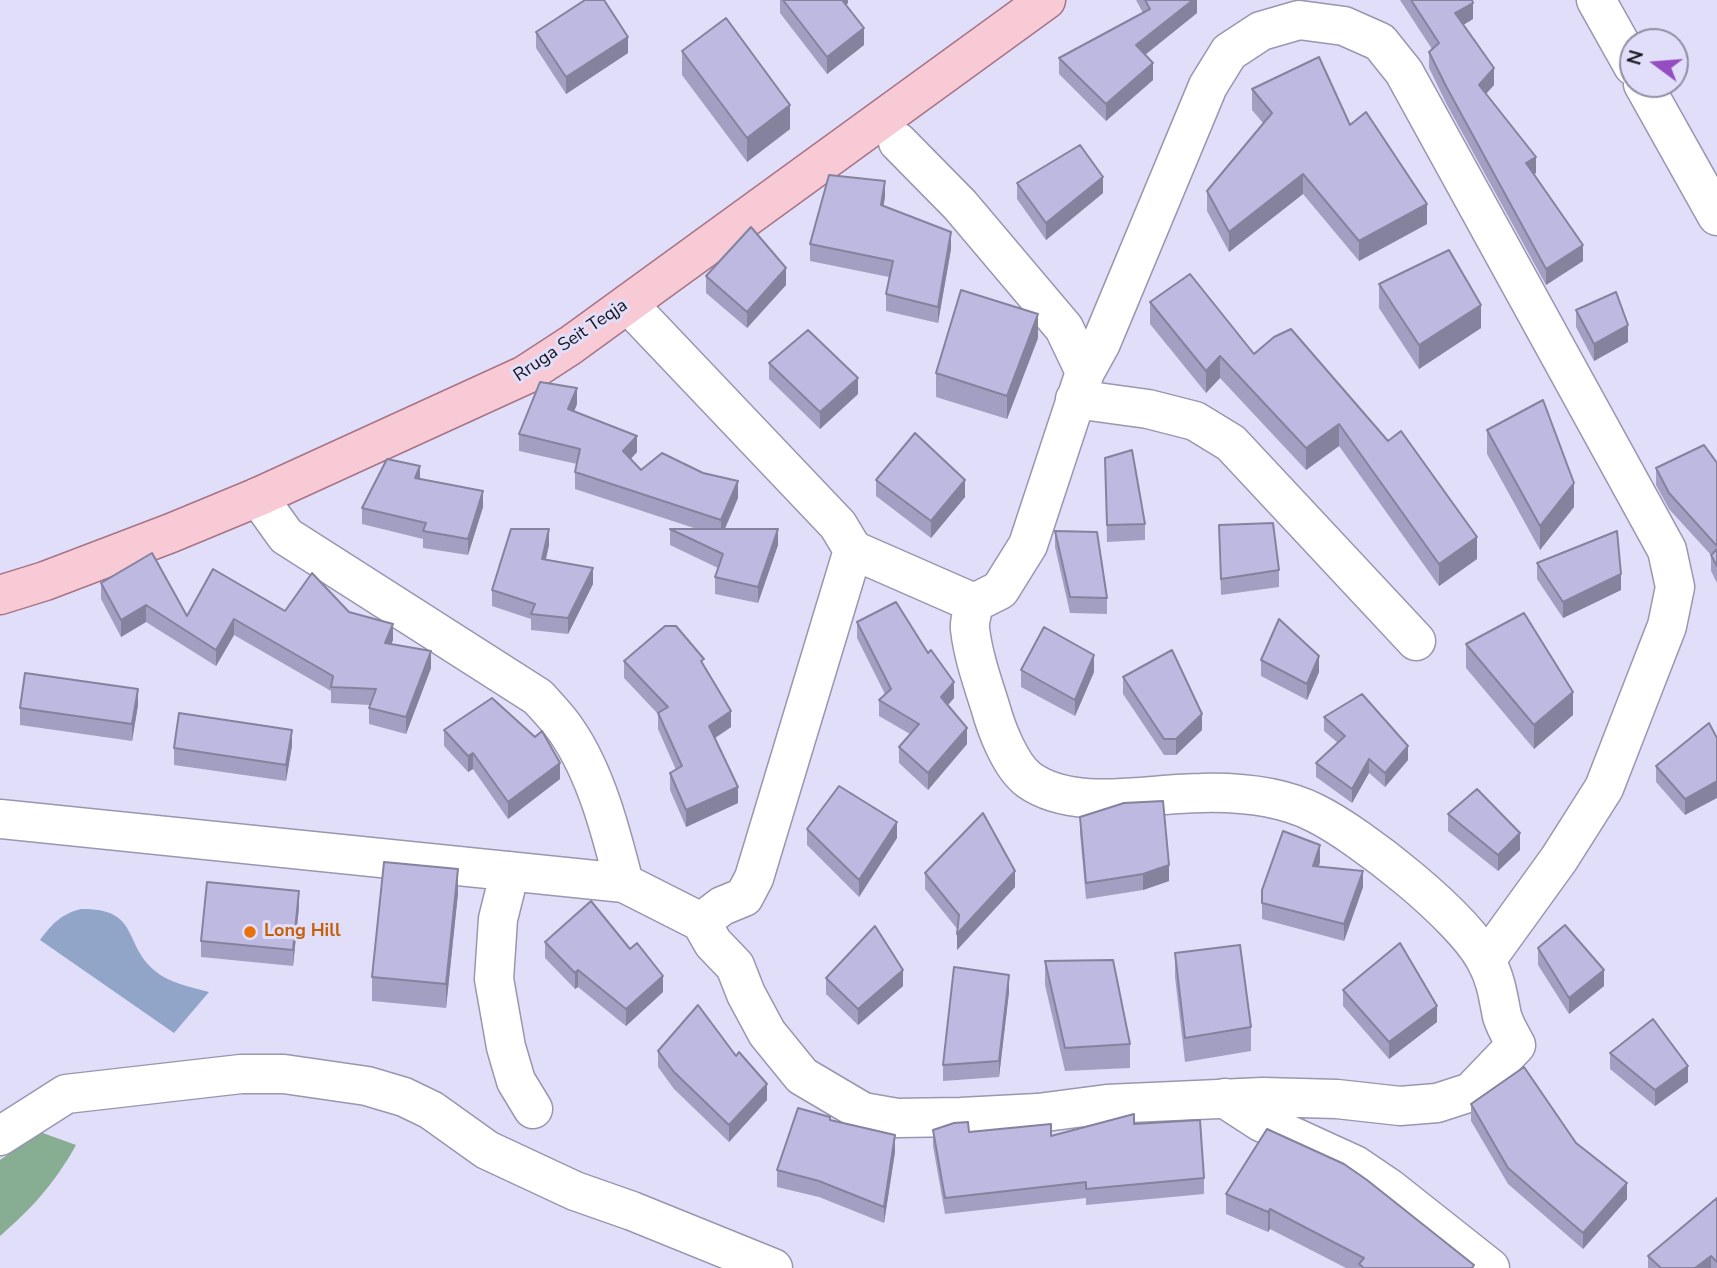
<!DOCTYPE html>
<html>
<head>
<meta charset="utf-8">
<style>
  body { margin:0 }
  #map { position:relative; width:1717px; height:1268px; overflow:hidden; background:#e1defa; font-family:"Nunito Sans",sans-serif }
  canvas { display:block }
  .north { position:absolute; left:1619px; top:28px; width:70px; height:70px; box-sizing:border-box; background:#e1defa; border:2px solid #908ea2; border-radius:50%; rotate:286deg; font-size:19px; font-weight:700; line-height:28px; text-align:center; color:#17161f }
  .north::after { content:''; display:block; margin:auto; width:24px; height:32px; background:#944ec2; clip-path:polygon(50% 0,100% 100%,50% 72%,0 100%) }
</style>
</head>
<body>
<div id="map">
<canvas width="1717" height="1268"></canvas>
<div class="north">N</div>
</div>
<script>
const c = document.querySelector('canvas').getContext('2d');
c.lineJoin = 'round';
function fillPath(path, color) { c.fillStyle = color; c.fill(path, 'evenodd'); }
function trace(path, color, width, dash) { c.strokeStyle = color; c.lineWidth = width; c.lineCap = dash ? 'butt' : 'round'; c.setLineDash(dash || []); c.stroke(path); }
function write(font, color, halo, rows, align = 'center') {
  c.font = font + ' "Nunito Sans",sans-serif'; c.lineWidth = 6; c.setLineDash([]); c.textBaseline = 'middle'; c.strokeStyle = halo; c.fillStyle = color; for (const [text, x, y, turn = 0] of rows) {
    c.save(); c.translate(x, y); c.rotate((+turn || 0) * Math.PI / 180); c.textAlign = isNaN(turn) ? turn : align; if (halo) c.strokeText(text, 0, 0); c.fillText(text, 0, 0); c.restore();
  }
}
const forest = new Path2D(`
  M40,1132l36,13c-21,38 -44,63 -76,91v-76z`);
const water = new Path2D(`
  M81,909c59,-1 42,35 73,61 14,13 37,17 55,22l-35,41 -134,-93c12,-16 21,-26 41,-31z`);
const minor = new Path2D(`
  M1596,0l37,66
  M1643,84l74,132
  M898,142l62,63 104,123 21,44 -57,173 -28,45 -26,13
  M628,304l210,221 15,25 -99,328 -10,19 -22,9 -21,16
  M1085,372l16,-29 107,-257 21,-34 32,-21 38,-11 45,6 36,16 24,30 263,478 8,37 -8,39 -63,162 -45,71 -73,101
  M1075,399l73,10 47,12 36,22 185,198
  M258,497l28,39 252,161c9,10 20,21 28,33 30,43 45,102 58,153
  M0,819l624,64 77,39 12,21 22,23 11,28 21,39 35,43 61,36 34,6 64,-1 77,-4 69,-9 156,-7 74,2 63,7 37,-3 34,-11 45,-47c-5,-9 -11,-19 -14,-29 -4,-20 -6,-37 -16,-55 -23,-45 -126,-126 -171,-148 -34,-17 -77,-21 -114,-20 -52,0 -127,19 -172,-13 -19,-14 -33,-52 -39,-74 -8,-25 -17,-51 -20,-77 -1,-8 3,-18 4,-26l-121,-53
  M510,871l-12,48 -4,60 12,68 10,34 17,28
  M1224,1098l37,24 94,43 34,23 101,80
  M0,1136l66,-42 175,-20h43l83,12 37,11 27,13 56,40 88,41 57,20 141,57`);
const major = new Path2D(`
  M0,595l45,-14 126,-48 87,-36 267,-122 46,-30 475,-345`);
const wall = new Path2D(`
  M780,0h68v3l-2,2 18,40 -37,29 -47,-61z
  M1136,0h61v13l-52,42 8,25 -47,41 -47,-47v-16l84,-45z
  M1400,0h72l1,19 -10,6 31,60 -9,9 51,79 -2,1 49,87 -37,24 -99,-180 -18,-37v-16l3,-3z
  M536,32l92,21 -62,41 -30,-46z
  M682,51l108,78 -43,33 -65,-87z
  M1252,89l98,36 77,99 -68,37 -56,-67 -74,58 -22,-41v-20l56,-68 -11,-13z
  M1017,183l86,10 -57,47 -29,-41z
  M885,197l-2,9 68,43 -13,74 -52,-12v-17l3,-17 -79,-16v-17z
  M706,276l80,9 -39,43 -41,-35z
  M1379,284l102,44 -62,41 -40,-61z
  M1150,302l104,52 20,-17 203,222 -38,27 -100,-140 -33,24 -86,-92 -14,15 -56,-69z
  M1576,310l52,32 -34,19 -18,-34z
  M1038,338l-31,81 -71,-22v-24z
  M769,363l89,31 -38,35 -51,-50z
  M577,404l-3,8 63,40 -7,7 11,11 97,28 -13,31 53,16 -20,58 -43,-9v-17l3,-9 -48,-23v-16h27l-122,-40v-17l2,-8 -58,-13v-17z
  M1487,430l87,77 -34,43 -53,-96z
  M1105,458l40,66v16l-38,2z
  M1717,463v120l-6,-12v-16l-42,-46 -13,-24v-17z
  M420,479l63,28 -15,48 -45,-7v-9l-61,-15v-16z
  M876,480l89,17 -34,41 -55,-42z
  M1219,525l60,45v17l-58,8z
  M1055,531l52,67v16l-37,-1 -15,-66z
  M549,545l-3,14 47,25 -25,50 -37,-4v-11l-39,-13v-16z
  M1537,563l84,27 -58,28 -26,-39z
  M101,583l86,33 98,-5 64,1 44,28 -2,4 40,24 -25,66 -37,-10v-16l1,-3 -39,-2v-12l-97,-56 -18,31 -70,-44 -25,15 -20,-38z
  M857,622l97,76 -6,7 19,39 -39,46 -29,-27v-16l11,-13 -31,-18v-16l6,-6 -28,-56z
  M1466,644l107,71 -39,34 -68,-81z
  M1261,660l58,12 -12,28 -46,-24z
  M624,661l80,4 27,62 -16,11 23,65 -52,24 -16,-37v-17l6,-3 -18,-41v-15l-34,-36z
  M1021,670l73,2 -19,44 -54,-29z
  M1123,677l79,53 -26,25h-12l-41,-61z
  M138,705l-6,36 -112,-16v-17z
  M1324,717l84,43 -23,27 -16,-14 -17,30 -36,-26v-14l22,-20 -14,-12z
  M1709,723l-24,92 -29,-33v-16z
  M444,730l116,49 -52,40 -35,-50 -5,3 -24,-26z
  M292,746l-6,35 -112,-16v-17z
  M1448,814l72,36 -22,21 -50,-40z
  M1080,817l89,64 -26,9 -57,9 -6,-66z
  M807,829l90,9 -38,59 -52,-52z
  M1320,862l-1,4 44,21 -19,54 -82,-22v-29z
  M925,873l90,14 -58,63 1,-20 -33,-41z
  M458,893l-12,115 -74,-7v-24z
  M299,907l-6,59 -92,-9v-16z
  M545,942l118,50 -37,34 -48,-39 -3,2 -30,-31z
  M1538,948l66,38 -35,28 -31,-49z
  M1175,953l76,74v24l-66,11 -10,-85z
  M1045,961l85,83v24l-65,3 -20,-86z
  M826,978l77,8 -45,39 -32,-31z
  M1343,990l94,32 -48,37 -46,-53z
  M1009,992l-10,85 -56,4v-16z
  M658,1051l109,49 -38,42 -55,-53 -16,-22z
  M1610,1053l78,29 -33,24 -45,-37z
  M1471,1104l105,39 51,56 -44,50 -75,-65 -37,-63z
  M830,1120l65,32 -11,71 -65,-26 -42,-10v-17z
  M1134,1124l70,54v16l-118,11v-7l-141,16 -12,-68v-16l118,6z
  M1226,1194l248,74h-128l-76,-39 -2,3 -42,-18z
  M1717,1198v70h-69v-12z`);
const shadedWall = new Path2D(`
  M838,0h10v3l-10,8z
  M1193,0h4v13l-61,49v-17z
  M1473,3v16l-18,11v-17z
  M864,28v17l-37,29v-17z
  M628,37v16l-62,41v-17z
  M1153,63v17l-47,41v-17z
  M1494,68v17l-15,17v-17z
  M790,105v24l-43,33v-24z
  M1536,157v16l-10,6v-16z
  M1303,174v20l-74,58v-20z
  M1103,177v16l-57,47v-17z
  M885,181v16l-4,24v-16z
  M1427,204v20l-68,37v-20z
  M951,232v17l-13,74v-16z
  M1583,245v16l-37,24v-16z
  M786,268v17l-39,43v-16z
  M1481,305v23l-62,41v-24z
  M1038,314v24l-31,81v-23z
  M1628,325v17l-34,19v-17z
  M1220,356v22l-14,15v-22z
  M858,378v16l-38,35v-17z
  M577,388v16l-9,22v-17z
  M1339,424v22l-33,24v-22z
  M637,436v16l-14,16v-17z
  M420,466v16l-5,-4z
  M965,480v17l-34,41v-17z
  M738,481v17l-17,39v-17z
  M1574,483v24l-34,43v-24z
  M483,491v16l-15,48v-16z
  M549,529v16l-7,30v-16z
  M778,529v16l-20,58v-16z
  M1477,537v22l-38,27v-22z
  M593,568v16l-25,50v-16z
  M1621,574v16l-58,28v-16z
  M146,605v17l-25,15v-17z
  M234,619v16l-18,31v-16z
  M393,624v16l-8,19v-16z
  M431,651v17l-25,66v-17z
  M1094,655v17l-19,44v-16z
  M1319,656v16l-12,28v-16z
  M954,682v16l-13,15v-16z
  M138,689v16l-6,36v-17z
  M1573,692v23l-39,34v-24z
  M731,711v16l-22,15v-16z
  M1202,714v16l-26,25v-16z
  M967,728v16l-39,46v-17z
  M292,730v16l-6,35v-16z
  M1408,746v14l-23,27v-14z
  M473,753v16l-5,3v-16z
  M1369,759v14l-17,30v-14z
  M560,763v16l-52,40v-17z
  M1717,781v17l-32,17v-16z
  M738,787v16l-52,24v-17z
  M897,822v16l-38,59v-17z
  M1520,833v17l-22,21v-16z
  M1320,845v17l-7,20v-16z
  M1169,865v16l-26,9v-16z
  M458,869v24l-12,115v-24z
  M1015,871v16l-58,63v-16z
  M1363,871v16l-19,54v-17z
  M299,891v16l-6,59v-16z
  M578,970v17l-3,2v-16z
  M903,970v16l-45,39v-16z
  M1604,970v16l-35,28v-16z
  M1009,975v17l-10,85v-16z
  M663,976v16l-37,34v-17z
  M1437,1006v16l-48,37v-17z
  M1688,1066v16l-33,24v-16z
  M767,1084v16l-38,42v-17z
  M895,1135v17l-11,71v-16z
  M1627,1183v16l-44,50v-16z
  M1270,1209v20l-2,3v-20z
  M1711,1256v12h-16z`);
const building = new Path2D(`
  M585,0h19l24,37 -62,40 -30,-45z
  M783,0h59l22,28 -37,29z
  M1145,0h48l-57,45 17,18 -47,41 -47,-46 91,-49z
  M1411,0h61l1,3 -18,10 39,55 -15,17 57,72 -10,6 57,82 -37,24 -99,-181 -18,-36 10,-9z
  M726,18l64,87 -43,33 -65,-87z
  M1319,57l31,68 16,-13 61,92 -68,37 -56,-67 -74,58 -22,-41 65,-78 -20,-24z
  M1080,145l23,32 -57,46 -29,-40z
  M829,175l56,6 -4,24 70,27 -13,75 -52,-13 7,-33 -83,-17z
  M751,227l35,41 -39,44 -41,-36z
  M1449,250l32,55 -62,40 -40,-61z
  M1190,274l64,80 20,-17 17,-8 97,112 13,-10 76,106 -38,27 -100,-140 -33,24 -86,-92 -14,15 -56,-69z
  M961,290l77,24 -31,82 -71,-23z
  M1616,292l12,33 -34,19 -18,-34z
  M808,330l50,48 -38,34 -51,-49z
  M540,382l37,6 -9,21 69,27 -14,15 18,19 21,-17 41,20 35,8 -17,39 -146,-48 5,-23 -61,-15z
  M1543,400l31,83 -34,43 -53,-96z
  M915,433l50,47 -34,41 -55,-41z
  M1704,445l13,18v83l-48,-53 -13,-25z
  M1132,450l13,74 -38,1 -2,-67z
  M387,459l33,7 -5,12 68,13 -15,48 -45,-8 3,-8 -64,-15z
  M1273,523l6,47 -58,9 -2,-54z
  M511,529h38l-7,30 51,9 -25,50 -37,-4 4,-10 -43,-14z
  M670,529h108l-20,58 -43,-10 8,-23z
  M1055,531l42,1 10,66 -37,-1z
  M1617,531l4,43 -58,28 -26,-39z
  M1717,549v17l-6,-11z
  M152,553l35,63 26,-47 72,42 27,-38 37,39 44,12 -8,19 46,8 -25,66 -37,-9 7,-19 -45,-2 2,-11 -99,-57 -18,31 -70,-45 -25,15 -20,-37z
  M896,602l32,51 3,-3 23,32 -13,15 26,31 -39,45 -29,-26 20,-23 -40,-24 12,-11 -34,-67z
  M1524,613l49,79 -39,33 -68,-81z
  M1279,619l40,37 -12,28 -46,-24z
  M665,626h11l28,33 -3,2 30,50 -22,15 29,61 -52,23 -16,-37 12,-7 -24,-53 10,-6 -44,-46z
  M1044,627l50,28 -19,45 -54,-30z
  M1172,650l30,64 -26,25h-12l-41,-62z
  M25,673l113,16 -6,35 -112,-16z
  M1362,694l46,52 -23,27 -16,-14 -17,30 -36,-26 29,-27 -21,-19z
  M492,698l43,39 7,-6 18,32 -52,39 -35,-49 -5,3 -24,-26z
  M179,713l113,17 -6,35 -112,-17z
  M1709,723l8,15v43l-32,18 -29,-33z
  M839,786l58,36 -38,58 -52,-51z
  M1477,789l43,44 -22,22 -50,-41z
  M1163,801l6,64 -26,9 -57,9 -6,-66 44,-14z
  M983,813l32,58 -58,63 2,-19 -34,-42z
  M1283,831l37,14 -7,21 50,5 -19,53 -82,-21v-13z
  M384,862l74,7 -12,115 -74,-7z
  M207,882l92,9 -6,59 -92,-9z
  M591,901l39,48 7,-6 26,33 -37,33 -48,-39 -3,3 -30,-31z
  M1565,925l39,45 -35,28 -31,-50z
  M875,926l28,44 -45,39 -32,-31z
  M1400,943l37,63 -48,36 -46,-52z
  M1240,945l11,82 -66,11 -10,-85z
  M1113,960l17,84 -65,4 -20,-87z
  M954,967l55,8 -10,86 -56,4z
  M698,1005l38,51 3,-4 28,32 -38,41 -55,-53 -16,-21z
  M1653,1019l35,47 -33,24 -45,-37z
  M1524,1067l52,76 51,40 -44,50 -75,-65 -37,-64z
  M798,1108l32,9v3l65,15 -11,72 -65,-26 -42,-11z
  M1134,1114v10l66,-4 4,58 -118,11v-7l-141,16 -12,-68 21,-7 14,-1 1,10 82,-8v12z
  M1267,1129l77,35 23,16 107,85 -2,3h-108l-5,-4 5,-6 -94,-49 -2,3 -42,-18z
  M1717,1198v64l-6,-6 -16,12h-34l-13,-12z`);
const markers = [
  [250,932,7,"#e8710a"]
];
const streetNames = [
  ["Rruga Seit Teqja",571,341,-34]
];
const foodNames = [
  ["Long Hill",264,932]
];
fillPath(forest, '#87ad92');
fillPath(water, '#91a5c9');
trace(minor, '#9996b0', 41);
trace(major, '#a67484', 41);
trace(minor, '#fff', 38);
trace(major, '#f8cad6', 38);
fillPath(wall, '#a39fc2');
fillPath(shadedWall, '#85829e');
fillPath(building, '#beb9e1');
trace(building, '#85829e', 2);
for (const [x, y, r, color] of markers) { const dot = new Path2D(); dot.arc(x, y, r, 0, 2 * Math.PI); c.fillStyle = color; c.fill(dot); trace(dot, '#e1defa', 2.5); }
write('18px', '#17161f', '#e1defa', streetNames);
write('bold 18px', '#c56008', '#e1defa', foodNames, 'left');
</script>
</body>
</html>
